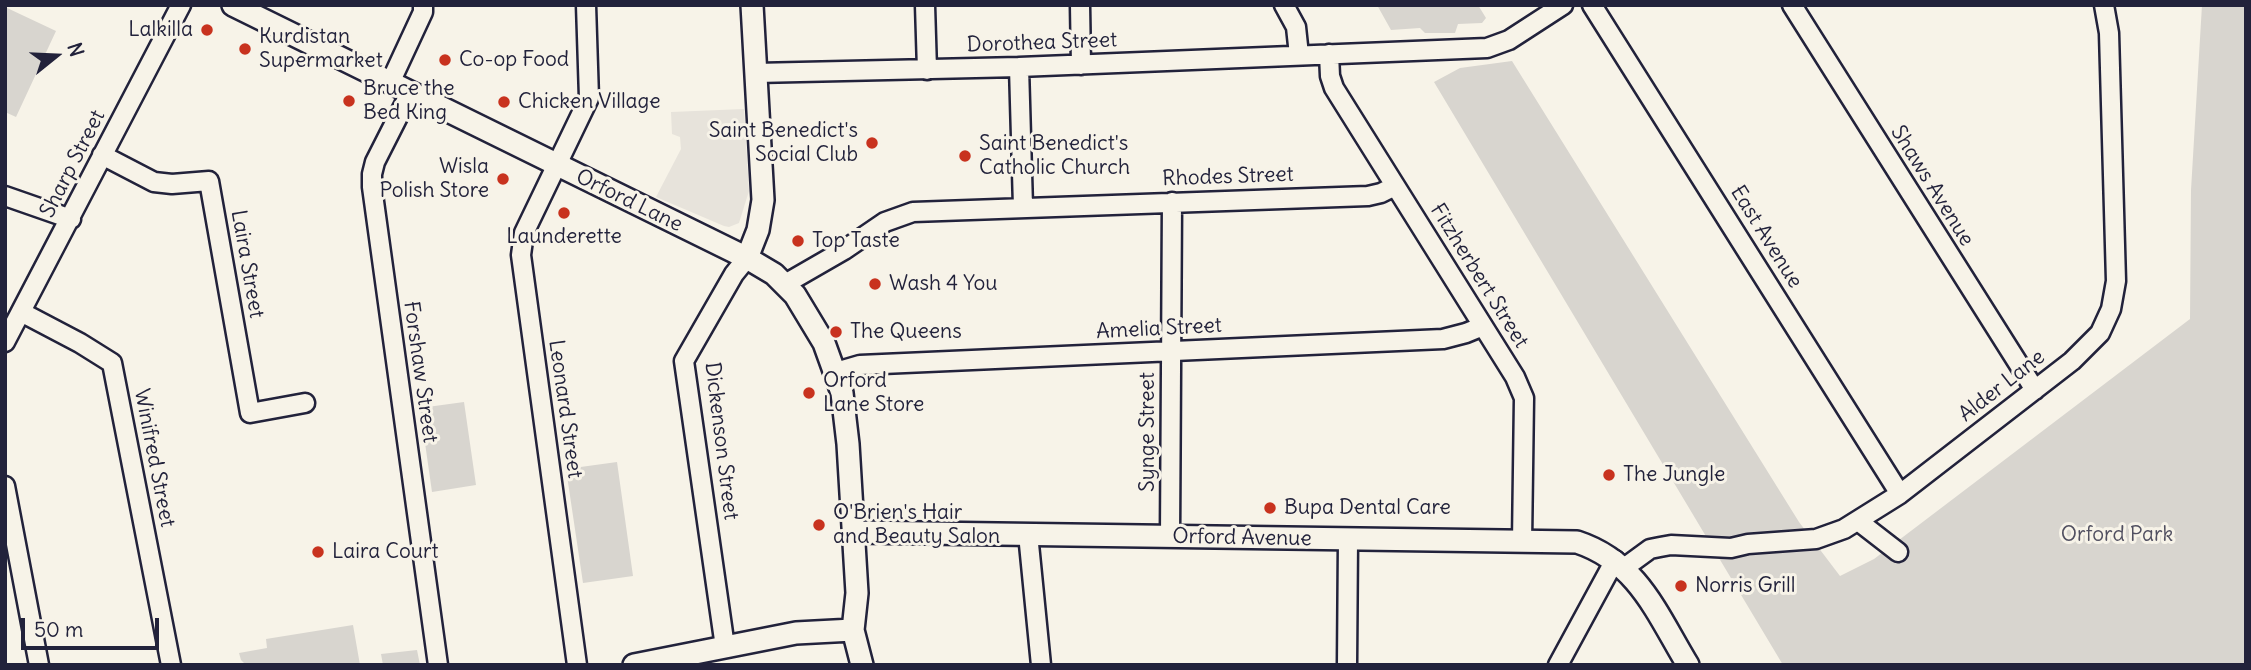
<!DOCTYPE html>
<html>
<head>
<meta charset="utf-8">
<style>
  body { margin:0 }
  #map { position:relative; width:2251px; height:670px; overflow:hidden; background:#f7f3e8; font-family:Delius,sans-serif }
  canvas { display:block }
  .frame { position:absolute; inset:0; border:7px solid #22223b; pointer-events:none }
  .north { position:absolute; left:21px; top:21px; width:70px; height:70px; -webkit-text-stroke:5px #f7f3e8; paint-order:stroke; rotate:72deg; font-size:19px; font-weight:700; line-height:28px; text-align:center; color:#22223b }
  .north::after { content:''; display:block; margin:auto; width:24px; height:32px; background:#22223b; clip-path:polygon(50% 0,100% 100%,50% 72%,0 100%) }
  .scale { position:absolute; left:21px; top:618px; width:138px; height:32px; box-sizing:border-box; border:4px solid #22223b; border-top:0; padding-left:9px; font-size:21px; line-height:24px; white-space:nowrap; color:#22223b; -webkit-text-stroke:5px #f7f3e8; paint-order:stroke }
</style>
</head>
<body>
<div id="map">
<canvas width="2251" height="670"></canvas>
<div class="frame"></div>
<div class="north">N</div>
<div class="scale">50 m</div>
</div>
<script>
const c = document.querySelector('canvas').getContext('2d');
c.lineJoin = 'round';
function fillPath(path, color) { c.fillStyle = color; c.fill(path, 'evenodd'); }
function trace(path, color, width, dash) { c.strokeStyle = color; c.lineWidth = width; c.lineCap = dash ? 'butt' : 'round'; c.setLineDash(dash || []); c.stroke(path); }
function write(font, color, halo, rows, align = 'center') {
  c.font = font + ' Delius,sans-serif'; c.lineWidth = 6; c.setLineDash([]); c.textBaseline = 'middle'; c.strokeStyle = halo; c.fillStyle = color; for (const [text, x, y, turn = 0] of rows) {
    c.save(); c.translate(x, y); c.rotate((+turn || 0) * Math.PI / 180); c.textAlign = isNaN(turn) ? turn : align; if (halo) c.strokeText(text, 0, 0); c.fillText(text, 0, 0); c.restore();
  }
}
const built = new Path2D(`
  M744,109l5,82 -10,32 -10,4 -5,-1 -68,-29 25,-48 -1,-12 -8,-3 -1,-22z`);
const green = new Path2D(`
  M1377,5h101l8,13 -4,5 -24,1 -3,9h-30l-5,-5 -29,2z
  M2202,5h44v660h-463l-349,-583 26,-14 52,-7 287,461 41,54 34,-17 316,-240 1,-129z
  M5,7l51,24 -40,86 -11,-5z
  M464,402l12,83 -44,7 -12,-84z
  M617,462l16,114 -50,7 -17,-114z
  M353,625l7,40h-114l-5,-5 -2,-7 28,-5 -1,-9z
  M417,650l3,15h-37l-2,-11z`);
const minor = new Path2D(`
  M925,5l2,65
  M1080,5l1,60
  M1284,5l12,22 3,28
  M1592,5l308,489
  M1792,5l243,385
  M1329,54l1,22 4,12 181,289 9,21 -2,144
  M1019,67l4,140
  M756,73l263,-6 468,-19 22,-8 54,-35
  M390,83l33,-71v-7
  M410,93l-35,69 -3,12v13l66,478
  M102,155l52,27 18,2 37,-3 41,232 55,-10
  M5,196l66,23
  M785,284l59,-34 41,-28 28,-10 455,-16 13,-3 14,-7
  M21,312l59,31 32,20 59,302
  M5,342l176,-337
  M836,372l24,-7 583,-26 23,-6 17,-7
  M5,486l34,179
  M1858,521l40,31
  M1028,534l13,131
  M1170,536l2,-334
  M1624,568l26,-19 10,-2 11,-2 60,3 17,-4 68,-5 28,-10 56,-35 172,-133 28,-28 11,-24 5,-28 -7,-248 -5,-28
  M725,647l-41,-286 50,-87 13,-16
  M577,665l-56,-410 3,-22 65,-135 -3,-93
  M1347,665l1,-125
  M1558,665l57,-105`);
const tertiary = new Path2D(`
  M233,5l514,253 27,16 21,21 29,48 18,50 6,51 9,149 -4,37 9,35
  M747,258l11,-28 5,-30 -11,-195
  M853,532l724,10c61,20 80,72 111,123
  M634,665l162,-32 57,-3`);
const markers = [
  [207,30,7,"#c8321e"],
  [245,49,7,"#c8321e"],
  [445,60,7,"#c8321e"],
  [349,101,7,"#c8321e"],
  [504,102,7,"#c8321e"],
  [872,143,7,"#c8321e"],
  [965,156,7,"#c8321e"],
  [503,179,7,"#c8321e"],
  [564,213,7,"#c8321e"],
  [798,241,7,"#c8321e"],
  [875,284,7,"#c8321e"],
  [836,332,7,"#c8321e"],
  [809,393,7,"#c8321e"],
  [1609,475,7,"#c8321e"],
  [1270,508,7,"#c8321e"],
  [819,525,7,"#c8321e"],
  [318,552,7,"#c8321e"],
  [1681,586,7,"#c8321e"]
];
const poiNames = [
  ["Lalkilla",193,30,"right"],
  ["Kurdistan",259,37],
  ["Supermarket",259,61],
  ["Co-op Food",459,60],
  ["Bruce the",363,89],
  ["Bed King",363,113],
  ["Chicken Village",518,102],
  ["Saint Benedict's",858,131,"right"],
  ["Social Club",858,155,"right"],
  ["Saint Benedict's",979,144],
  ["Catholic Church",979,168],
  ["Wisla",489,167,"right"],
  ["Polish Store",489,191,"right"],
  ["Launderette",564,237,"center"],
  ["Top Taste",812,241],
  ["Wash 4 You",889,284],
  ["The Queens",850,332],
  ["Orford",823,381],
  ["Lane Store",823,405],
  ["The Jungle",1623,475],
  ["Bupa Dental Care",1284,508],
  ["O'Brien's Hair",833,513],
  ["and Beauty Salon",833,537],
  ["Laira Court",332,552],
  ["Norris Grill",1695,586]
];
const streetNames = [
  ["Dorothea Street",1042,43,-2],
  ["Sharp Street",73,164,-63],
  ["Rhodes Street",1228,177,-2],
  ["Shaws Avenue",1932,186,58],
  ["Orford Lane",629,201,26],
  ["East Avenue",1766,237,58],
  ["Laira Street",247,264,80],
  ["Fitzherbert Street",1479,276,58],
  ["Amelia Street",1159,329,-3],
  ["Forshaw Street",420,372,82],
  ["Alder Lane",2002,386,-38],
  ["Leonard Street",565,409,82],
  ["Synge Street",1148,432,-90],
  ["Dickenson Street",721,441,83],
  ["Winifred Street",154,458,79],
  ["Orford Avenue",1242,538,1]
];
const parkNames = [
  ["Orford Park",2117,535]
];
fillPath(built, '#e7e3db');
fillPath(green, '#d8d5cf');
trace(minor, '#22223b', 23);
trace(tertiary, '#22223b', 26);
trace(minor, '#f7f3e8', 18);
trace(tertiary, '#f7f3e8', 21);
for (const [x, y, r, color] of markers) { const dot = new Path2D(); dot.arc(x, y, r, 0, 2 * Math.PI); c.fillStyle = color; c.fill(dot); trace(dot, '#f7f3e8', 2.5); }
write('21px', '#22223b', '#f7f3e8', poiNames, 'left');
write('21px', '#22223b', '#f7f3e8', streetNames);
write('21px', '#504f60', '#f7f3e8', parkNames);
</script>
</body>
</html>
